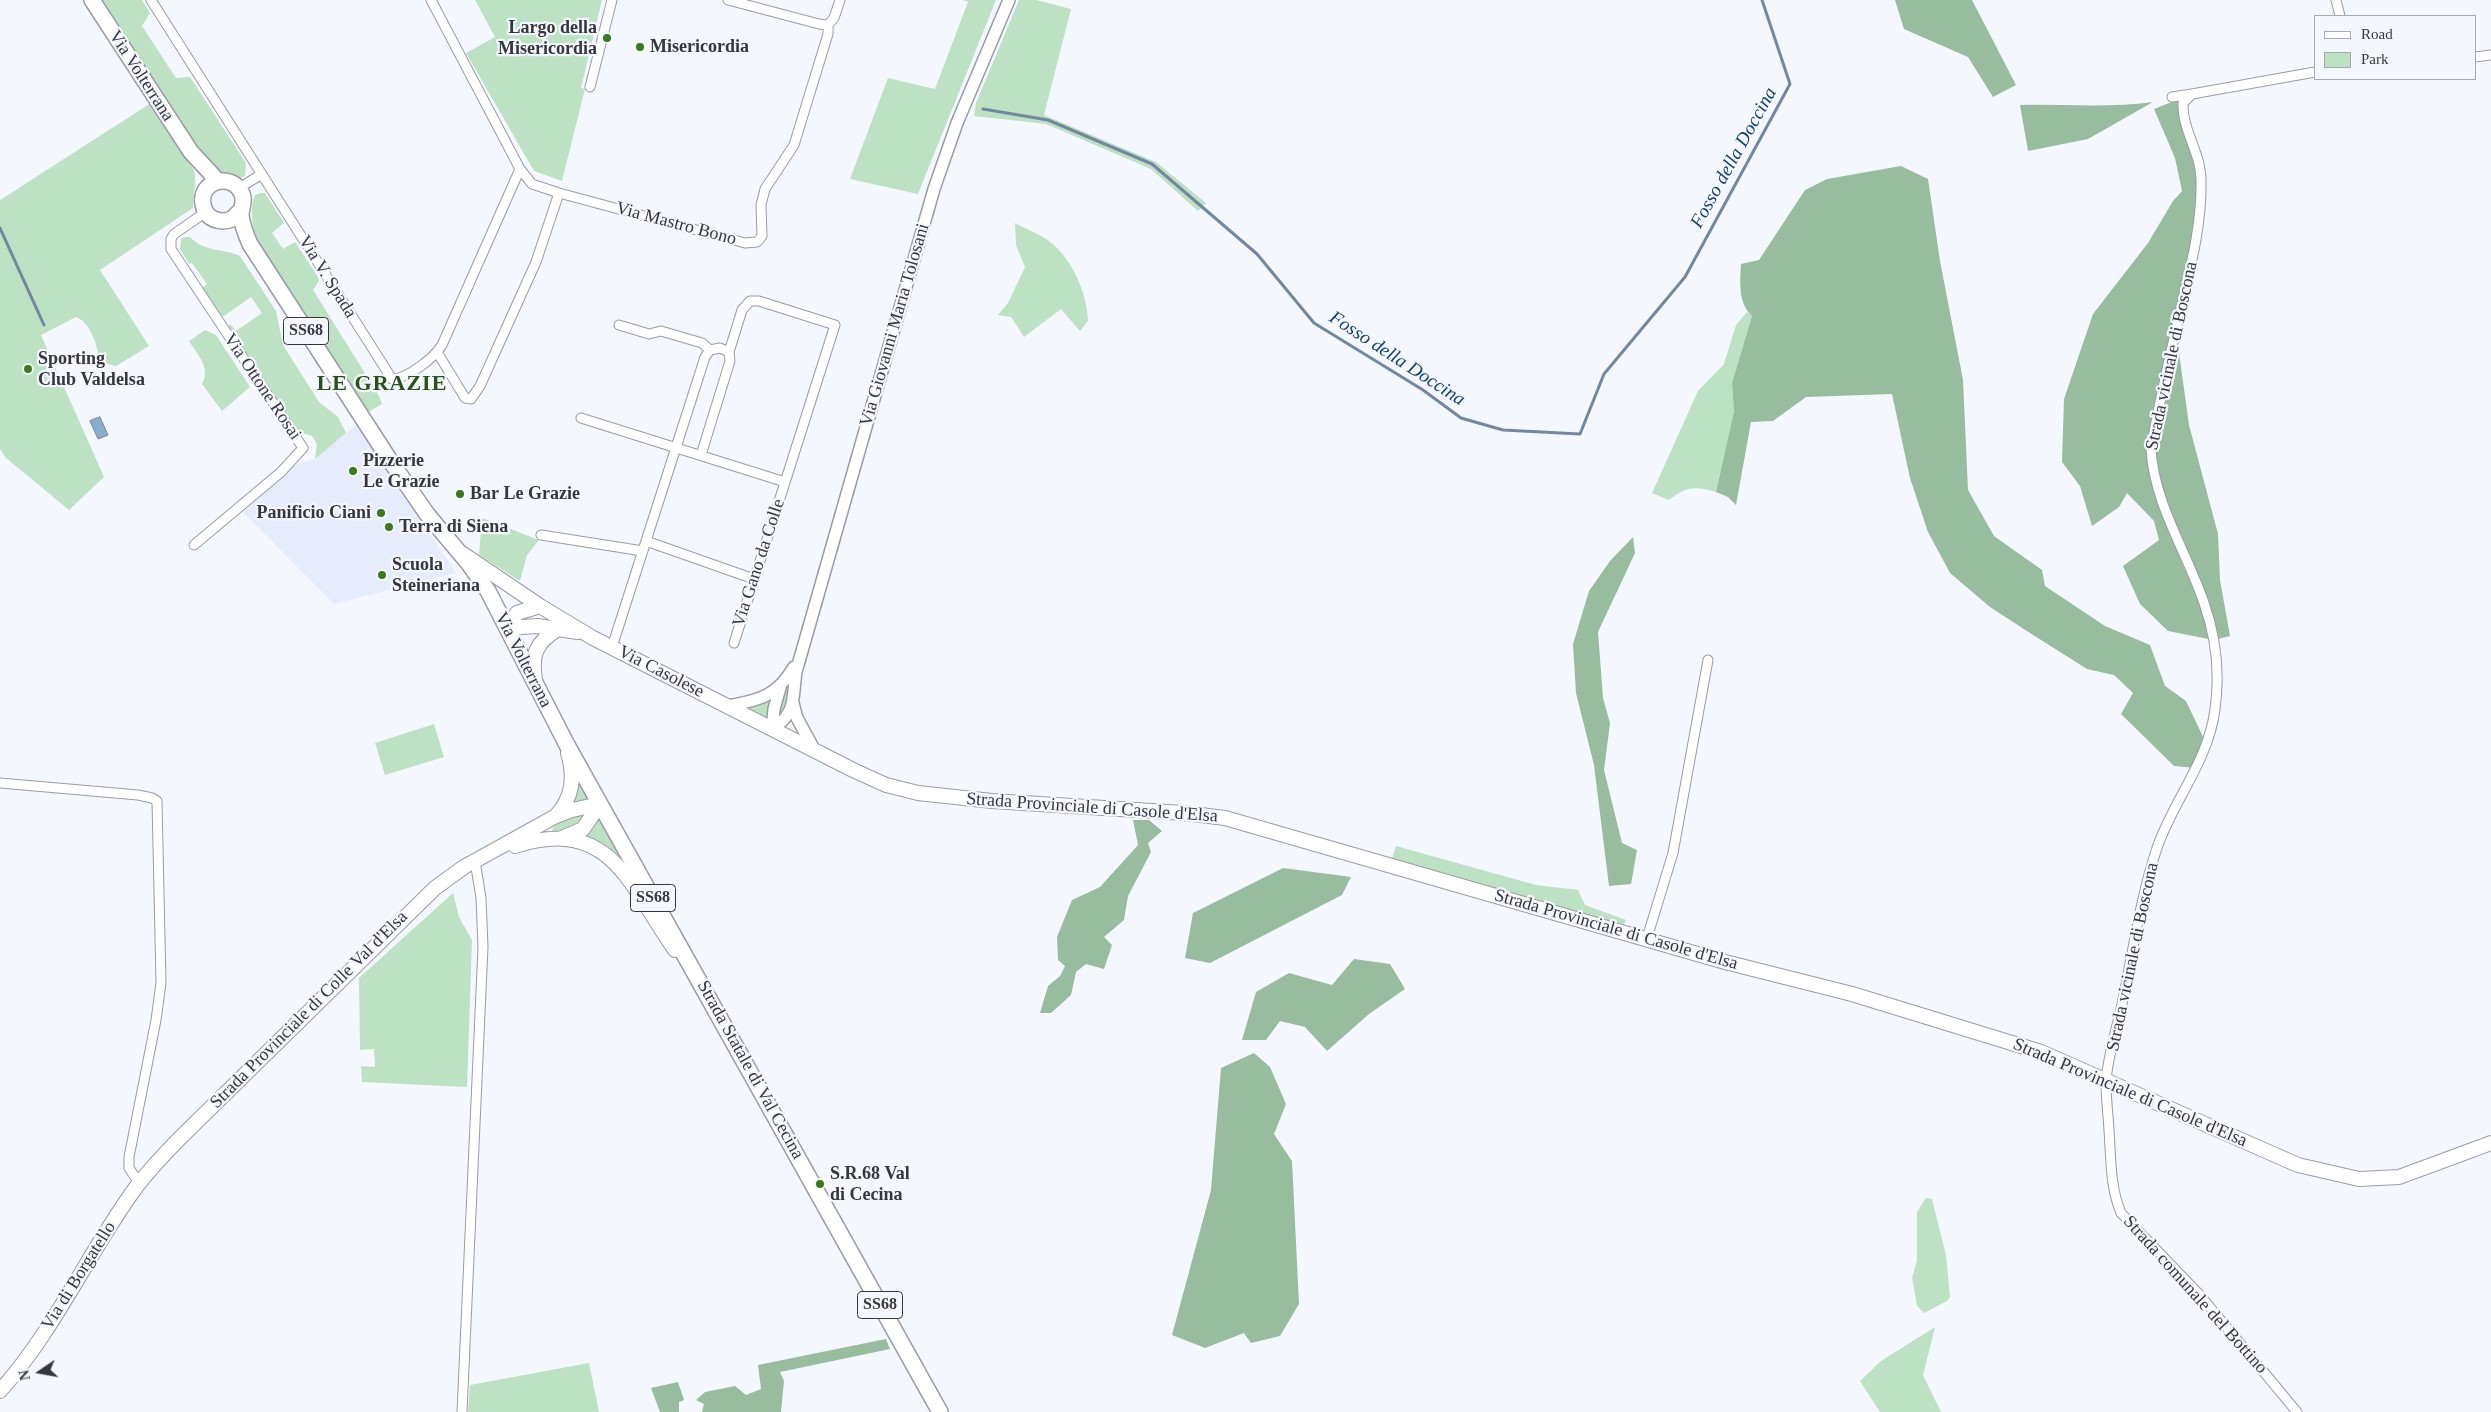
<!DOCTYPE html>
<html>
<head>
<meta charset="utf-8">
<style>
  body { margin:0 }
  #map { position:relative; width:2491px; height:1412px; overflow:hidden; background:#f5f7ff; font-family:"Times New Roman",serif }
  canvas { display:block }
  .legend { position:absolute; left:2314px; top:15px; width:162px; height:65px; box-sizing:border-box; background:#f5f7ff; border:1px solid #a9aab1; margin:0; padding:6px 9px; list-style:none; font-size:15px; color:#36373b }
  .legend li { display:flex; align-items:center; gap:10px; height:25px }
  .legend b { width:25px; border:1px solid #a9aab1 }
  .north { position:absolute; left:15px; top:1347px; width:50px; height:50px; -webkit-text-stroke:4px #f5f7ff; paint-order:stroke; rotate:258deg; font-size:14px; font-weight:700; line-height:20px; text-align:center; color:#36373b }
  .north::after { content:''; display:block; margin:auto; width:18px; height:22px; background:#36373b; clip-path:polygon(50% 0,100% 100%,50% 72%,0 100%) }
</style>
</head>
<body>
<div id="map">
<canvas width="2491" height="1412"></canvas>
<ul class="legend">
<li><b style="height:6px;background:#fff"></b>Road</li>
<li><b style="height:14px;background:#bde1c3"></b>Park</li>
</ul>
<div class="north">N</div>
</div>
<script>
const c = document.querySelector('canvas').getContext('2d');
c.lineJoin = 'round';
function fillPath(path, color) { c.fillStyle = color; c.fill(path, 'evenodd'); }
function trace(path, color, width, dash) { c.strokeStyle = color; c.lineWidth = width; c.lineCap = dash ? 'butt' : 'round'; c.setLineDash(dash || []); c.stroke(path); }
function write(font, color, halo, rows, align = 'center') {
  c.font = font + ' "Times New Roman",serif'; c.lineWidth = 4.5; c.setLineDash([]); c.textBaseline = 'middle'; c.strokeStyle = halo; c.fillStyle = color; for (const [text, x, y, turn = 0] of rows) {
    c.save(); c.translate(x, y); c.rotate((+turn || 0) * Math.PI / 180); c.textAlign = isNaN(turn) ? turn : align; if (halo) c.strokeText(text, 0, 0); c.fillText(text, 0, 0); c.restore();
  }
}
const built = new Path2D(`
  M357,424l99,149 -122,31 -92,-93 54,-47 19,-5z`);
const green = new Path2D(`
  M102,0h40l8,13 -8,13 34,52 14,-1 56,86 -1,13 -5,2 -10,-5 -13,-1 -13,-15z
  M475,0h127l-21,88 4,1 -23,92 -28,-10 -68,-118 29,-16z
  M963,0h33l-78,194 -68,-15 38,-101 47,11 33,-87z
  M1019,0h17l35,9 -27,106 112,47 50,41 -8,8 -47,-42 -105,-45 -72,-8 2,-13z
  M151,103l43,67c3,13 -1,24 -1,38l-93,62 49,76 -33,20 -17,-4c-1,-16 -8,-39 -23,-45l-35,18 63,142 -35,33 -63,-52 -6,-9v-249z
  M260,193h5l19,30 -12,10 11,16 12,-7 23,35 1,4 -6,9 65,104 4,10 -14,8 -117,-180 3,-3c-3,-12 -3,-23 1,-34z
  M1015,223c9,5 19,9 28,14 27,16 44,54 45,84l-8,10 -19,-22 -37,28 -13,-20 -13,-2 10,-12 17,-36 -9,-22z
  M184,237h6c12,14 34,12 50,19l36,55 7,34 36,57 19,15 8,16 -31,26 2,-15 -5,-8 -13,-4 -71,-105 2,-3 6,7 26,-18 -11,-16 -27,19 -3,-1 -19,-27 5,-4 -15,-21 -3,1 -9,-15 1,-10z
  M1747,312l5,4 -20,67 2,28 -18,81c-22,-6 -29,-6 -47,8l-17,-7 46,-102 26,-27 12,-39z
  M205,330l11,5 34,52 -28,24 -20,-27c9,-17 -4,-28 -13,-43z
  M482,518l57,22 -12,15 -7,26 -41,-26z
  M789,681l-4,31 -8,7v-13z
  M771,698l-4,19 -19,-9z
  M434,724l10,33 -59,18 -10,-32z
  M577,776l14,26 -21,2z
  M586,810l2,8 -23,15 -13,-2 2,-7z
  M598,816l28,48 -12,-9 -34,-18z
  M1396,846l140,39 42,5 7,15 41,15 -3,7 -231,-68z
  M453,893l6,24 13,23 -5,147 -105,-5 -1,-16 14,1 -1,-18 -14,1 -1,-72z
  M1926,1198l6,1 14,56 4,42 -3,4 -23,12 -7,-7 -5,-28 5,-18v-48z
  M1935,1327l-12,48 18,37h-61l-20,-31 21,-20z
  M589,1363l10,49h-131l2,-27z`);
const forest = new Path2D(`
  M1895,0h77l44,85 -23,12 -25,-40 -64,-28z
  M2192,94l-9,9 14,50 3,50 -24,128 13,94 29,109 2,46 10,56 -16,4 -46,-9 -28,-27 -17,-38 36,-26 -5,-19 -27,-28 -8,14 -27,19 -12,-40 -18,-24 2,-63 29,-85 55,-71 25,-42 9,-10 -7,-33 -21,-49z
  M2153,102l-65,37 -60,12 -8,-46c44,-1 89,3 133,-3z
  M1901,166l27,13 12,82 23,119 5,110 26,46 48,34 3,16 60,40 45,19 15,41 21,15 20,42 -10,25 -22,-2 -53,-52 12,-21 -19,-18 -27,-6 -57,-36 -40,-26 -40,-34 -22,-41 -18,-54 -18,-84 -86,3 -33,24 -22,1 -15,83 -8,-8 -12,-5 18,-81 -2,-28 20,-67c-14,-13 -12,-34 -11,-52l18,-4 46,-70 22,-11z
  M1633,537l2,16 -37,79 5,66 7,25 -6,47 18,73 15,7 -6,34 -22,2 -15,-121 -18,-72 -3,-49 16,-53 21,-30z
  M1133,820h16l13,11 -14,12 3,9 -23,44 -4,24 -20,17 8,8 -8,24 -18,-5 -10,8 -5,23 -20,18h-11l8,-27 12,-10 5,-10 -7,-6 -1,-23 15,-37 28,-13 38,-42z
  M1283,868l68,9 -9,18 -132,68 -25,-5 8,-45z
  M1354,959l36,5 15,25 -36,25 -42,37 -22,-24 -25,-6 -14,19h-24l14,-48 33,-19 43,12z
  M1254,1053l16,14 16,37 -12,30 18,27 7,143 -19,32 -29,7 -7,-10 -39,15 -33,-13 39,-145 10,-122z
  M886,1339l4,10 -110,23 4,9 -3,31h-79l2,-8 -8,-4 9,-8 30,-6 11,9 15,-6 -3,-24z
  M678,1382l6,18 -5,2v10h-19l-9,-24z`);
const water = new Path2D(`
  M100,417l8,18 -10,4 -8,-18z`);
const stream = new Path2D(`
  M983,109l65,11 104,44 105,90 57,69 109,67 38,28 42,12 77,4 24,-60 81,-97 105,-193 -28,-84
  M0,228l44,97`);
const minor = new Path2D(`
  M151,0l241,379c15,0 42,-21 50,-34l78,-176 -89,-169
  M728,0l91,24 9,1
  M2336,0l4,16
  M828,25l6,-7 6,-18
  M2475,57l16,-2
  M590,87l22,-87
  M2172,97l20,-3
  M520,169l12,15 27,9 186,50 12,-1 5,-6 -1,-31 4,-16 29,-44 34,-111v-9
  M241,190l3,-5 18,-11
  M619,325l30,9 12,-3 41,12 8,7
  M437,352l28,46 6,1 9,-13 56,-124 23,-69
  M729,352l13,-42 8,-9h9l76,24 -101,318
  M581,418l204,64
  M541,535l102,16
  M646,541l108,38
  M194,545l87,-73 22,-24 -132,-199v-10l3,-5 32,-22
  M612,647l93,-290 5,-7 10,-2 9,4 1,9 -29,94
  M0,783l138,12 14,3 5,3 4,182 -5,37 -27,137v11l10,15
  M1647,938l26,-85 35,-193
  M462,1412l21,-465 -2,-49 -6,-37
  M2297,1412l-98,-118 -78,-81c-11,-26 -10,-55 -12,-83 -1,-16 -3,-32 -3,-48 1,-23 11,-54 16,-78 11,-52 18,-105 35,-156 16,-47 52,-88 58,-139 5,-35 1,-72 -11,-106 -17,-51 -50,-99 -53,-154 8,-47 19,-94 30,-141 10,-42 21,-85 20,-128 0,-27 -19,-50 -18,-77l9,-9 123,-22`);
const tertiary = new Path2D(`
  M793,703l4,15 18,33
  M728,706c32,-6 49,-10 66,-39
  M772,729c25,-16 20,-30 24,-57l138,-483 23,-66 52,-123
  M772,729l2,-20 6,-21`);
const secondary = new Path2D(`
  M463,554l77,52 53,32 260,132 33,15 32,8 74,8 192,12 41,5 500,144 127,32 189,58 257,113 61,14 40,-2 92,-34
  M507,628l30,-2 41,6
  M507,628l10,-15 23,-7
  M535,680c-4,-25 1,-38 23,-51
  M556,816c17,-19 19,-39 12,-63
  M562,838l21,-9 17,-25
  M515,846c97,-31 115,41 160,104
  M0,1391c54,-60 87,-136 134,-201 13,-18 28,-33 43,-49l258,-253 29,-21 92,-51 16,-6 28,-6`);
const primary = new Path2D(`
  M92,0l99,152 27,29
  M242,209l-10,10c-12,5 -27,0 -29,-15 -4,-23 28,-32 38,-12 5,8 0,15 0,23 1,10 5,20 9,29l139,215 38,55 42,50 19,27 79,154 373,667`);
const markers = [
  [607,38,5,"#397a19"],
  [640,47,5,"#397a19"],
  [28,369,5,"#397a19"],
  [353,471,5,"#397a19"],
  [460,494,5,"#397a19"],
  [381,513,5,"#397a19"],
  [389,527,5,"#397a19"],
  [382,575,5,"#397a19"],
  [820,1184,5,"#397a19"]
];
const shields = [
  [306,331,45],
  [653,898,45],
  [880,1305,45]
];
const shieldNames = [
  ["SS68",306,331],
  ["SS68",653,898],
  ["SS68",880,1305]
];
const poiNames = [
  ["Largo della",597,28,"right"],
  ["Misericordia",597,49,"right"],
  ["Misericordia",650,47],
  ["Sporting",38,359],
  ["Club Valdelsa",38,380],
  ["Pizzerie",363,461],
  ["Le Grazie",363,482],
  ["Bar Le Grazie",470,494],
  ["Panificio Ciani",371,513,"right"],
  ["Terra di Siena",399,527],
  ["Scuola",392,565],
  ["Steineriana",392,586],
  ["S.R.68 Val",830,1174],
  ["di Cecina",830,1195]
];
const streetNames = [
  ["Via Volterrana",141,76,57],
  ["Via Mastro Bono",676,224,15],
  ["Via V. Spada",327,277,58],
  ["Via Giovanni Maria Tolosani",895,325,-74],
  ["Strada vicinale di Boscona",2172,356,-78],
  ["Via Ottone Rosai",262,387,56],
  ["Via Gano da Colle",759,563,-72],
  ["Via Volterrana",523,660,63],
  ["Via Casolese",661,672,27],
  ["Strada Provinciale di Casole d'Elsa",1092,808,4],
  ["Strada Provinciale di Casole d'Elsa",1616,930,16],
  ["Strada vicinale di Boscona",2133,957,-78],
  ["Strada Provinciale di Colle Val d'Elsa",309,1010,-45],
  ["Strada Statale di Val Cecina",750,1070,61],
  ["Strada Provinciale di Casole d'Elsa",2130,1093,23],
  ["Via di Borgatello",79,1276,-58],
  ["Strada comunale del Bottino",2195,1295,48]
];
const waterNames = [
  ["Fosso della Doccina",1734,158,-61],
  ["Fosso della Doccina",1397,359,33]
];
const districtNames = [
  ["LE GRAZIE",382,384]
];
fillPath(built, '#e6ecfd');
fillPath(green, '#bde1c3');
fillPath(forest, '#97bc9e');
fillPath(water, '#8babcb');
trace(water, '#7288a0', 1);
trace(stream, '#7288a0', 3);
trace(minor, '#999ca5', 11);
trace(tertiary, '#999ca5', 14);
trace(secondary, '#999ca5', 16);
trace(primary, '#999ca5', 18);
trace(minor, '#fff', 9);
trace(tertiary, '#fff', 11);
trace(secondary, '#fff', 14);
trace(primary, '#fff', 15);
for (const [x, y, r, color] of markers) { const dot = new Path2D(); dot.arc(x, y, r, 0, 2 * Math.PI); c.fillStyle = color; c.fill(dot); trace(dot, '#f5f7ff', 2); }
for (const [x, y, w] of shields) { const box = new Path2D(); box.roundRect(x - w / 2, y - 13.5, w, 27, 4); c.fillStyle = '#f5f7ff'; c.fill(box); trace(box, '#36373b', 1); }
write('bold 16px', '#36373b', null, shieldNames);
write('bold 18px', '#36373b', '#f5f7ff', poiNames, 'left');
write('18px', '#36373b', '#f5f7ff', streetNames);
write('italic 19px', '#0e4069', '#f5f7ff', waterNames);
c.letterSpacing = '1px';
write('bold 22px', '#295217', '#f5f7ff', districtNames);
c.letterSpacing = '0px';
</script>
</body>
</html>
